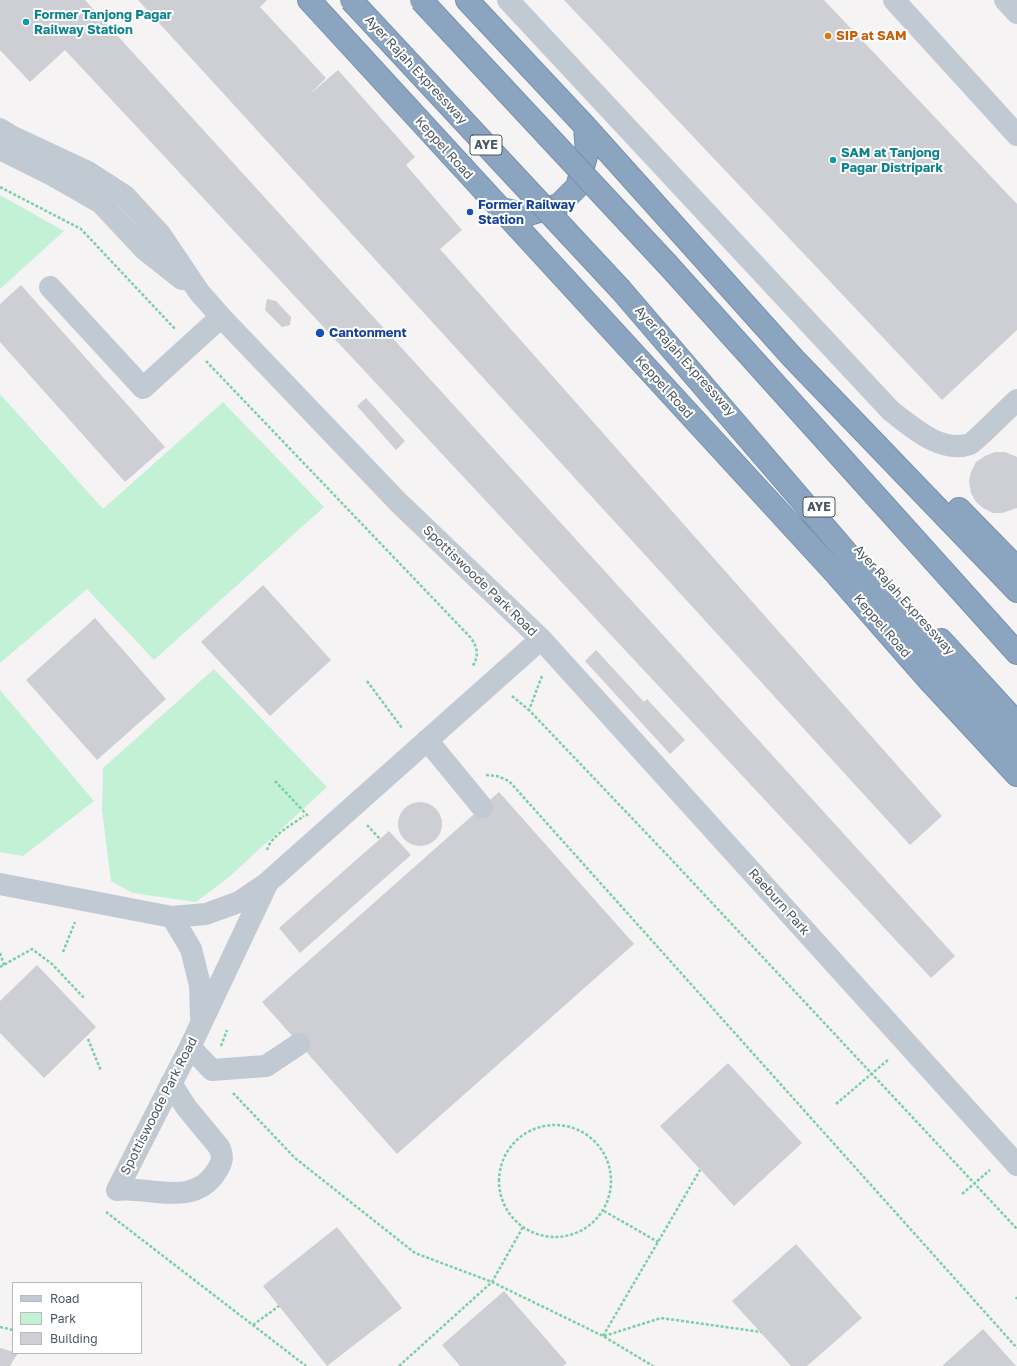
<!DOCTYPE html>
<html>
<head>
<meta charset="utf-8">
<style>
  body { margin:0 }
  #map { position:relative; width:1017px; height:1366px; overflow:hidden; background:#f5f3f3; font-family:"Golos Text",sans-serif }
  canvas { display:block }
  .legend { position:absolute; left:12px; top:1282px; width:130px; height:72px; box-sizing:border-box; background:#fff; border:1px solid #b7bbc0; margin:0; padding:5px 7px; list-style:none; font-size:12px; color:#4a5661 }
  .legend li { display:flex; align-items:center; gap:8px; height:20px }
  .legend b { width:20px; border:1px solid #b7bbc0 }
</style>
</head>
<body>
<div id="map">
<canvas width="1017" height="1366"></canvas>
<ul class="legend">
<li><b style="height:5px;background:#c1cad2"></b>Road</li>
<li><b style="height:11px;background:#c3f1d5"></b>Park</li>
<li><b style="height:11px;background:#cdcfd5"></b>Building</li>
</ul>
</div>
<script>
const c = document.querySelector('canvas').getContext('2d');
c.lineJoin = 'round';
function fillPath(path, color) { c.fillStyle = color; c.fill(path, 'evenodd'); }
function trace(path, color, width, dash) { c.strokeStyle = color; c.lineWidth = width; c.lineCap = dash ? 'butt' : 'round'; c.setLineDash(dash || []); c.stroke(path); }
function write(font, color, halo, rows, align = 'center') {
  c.font = font + ' "Golos Text",sans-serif'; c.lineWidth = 4; c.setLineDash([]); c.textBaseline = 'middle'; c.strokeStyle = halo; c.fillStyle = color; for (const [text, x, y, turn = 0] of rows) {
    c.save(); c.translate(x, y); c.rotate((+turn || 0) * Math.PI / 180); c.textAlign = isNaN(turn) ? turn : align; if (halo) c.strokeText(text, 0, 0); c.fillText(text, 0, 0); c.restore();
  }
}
const green = new Path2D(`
  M0,195l64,36 -64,58z
  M0,394l103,115 120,-107 101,105 -170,153 -67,-71 -87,74z
  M214,669l113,118 -98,90 -33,25 -63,-9 -22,-12 -9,-71 1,-42z
  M0,690l94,111 -71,55 -23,-4z`);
const building = new Path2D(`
  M0,0h85l870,956 -24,22 -866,-928 -35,32 -30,-32z
  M138,0h129l-7,7 66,71 -17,17 29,-25 77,87 -9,8 56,65 -22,19 502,567 -32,29z
  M564,0h260l193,204v126l-75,70z
  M21,285l144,162 -40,35 -125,-140v-38z
  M267,299l9,2 15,16 -1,8 -8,2 -17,-17z
  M366,398l39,43 -9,9 -39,-44z
  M995,452h10l12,5v51l-15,5h-9l-10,-5 -7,-6 -5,-9 -2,-11 2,-10 5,-10 9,-6z
  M263,585l68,75 -61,56 -69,-74z
  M95,618l71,81 -69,61 -71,-80z
  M596,650l48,52 3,-3 38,41 -15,14 -85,-93z
  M499,792l135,152 -237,210 -135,-152z
  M398 824a22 22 0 1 1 44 0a22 22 0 1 1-44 0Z
  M389,831l22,24 -111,98 -21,-25z
  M37,965l59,62 -52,51 -44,-45v-32z
  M728,1063l74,80 -68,63 -74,-80z
  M337,1227l65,81 -75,58 -64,-80z
  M796,1244l66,74 -55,48h-16l-59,-65z
  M504,1291l63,72 -4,3h-103l-18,-21z
  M983,1329l33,37h-74z
  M0,1348l18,5 -8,13h-10z`);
const path = new Path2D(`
  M0,187l81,42 94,100
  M206,361l265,277c7,10 8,19 1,29
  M542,676l-13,34 141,148 347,371
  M367,681l35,47
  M512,696l17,14
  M486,775l11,1 12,5 508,567
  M275,781l33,35
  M367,825l13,14
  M267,850c4,-15 25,-25 37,-34
  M63,952l12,-30
  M0,953l4,12
  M0,967l32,-18 20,15 33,35
  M88,1039l13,32
  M221,1046l6,-16
  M233,1093l62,65 120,95 77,29 111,54 50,30
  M836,1104l53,-45
  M499 1181a56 56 0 1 1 112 0a56 56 0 1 1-112 0Z
  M962,1194l28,-24
  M604,1211l54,31
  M106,1212l200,154
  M1016,1299l1,-2
  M253,1325l26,-19
  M0,1327l13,3
  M603,1336l97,-166
  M604,1336l57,-18 100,14
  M399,1366l93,-84 31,-55`);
const minor = new Path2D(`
  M508,0l383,411c21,16 50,43 79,33 6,-3 39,-37 47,-44
  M894,0l123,135
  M1005,0l12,13
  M0,129l13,8 75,35 37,24 35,38 39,58 22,25 177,185 143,137 476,526
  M0,149l52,26 49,28 43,46 38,30
  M50,287l93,101 78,-71
  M427,740l55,67
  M0,884l172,33 34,-3 33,-12 28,-19 274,-244
  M172,917l19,32 9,36 1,32
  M190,1047l22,23 54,-4 33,-22
  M117,1190l73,-143 77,-163
  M117,1190c33,-4 76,18 99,-18 6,-9 8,-15 3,-25l-33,-40 -15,-24`);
const highway = new Path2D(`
  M309,0l528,575 91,104 89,96
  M467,0l118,126 208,232 224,233
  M499,208l27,7 33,-10 18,-18 10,-34 -2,-27
  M668,265l349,388
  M621,290l396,461
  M959,509l58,59
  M941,640l76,83`);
const highwayBridge = new Path2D(`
  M351,0l270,290
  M421,0l247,265`);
const markers = [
  [26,22,4,"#0f9aa8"],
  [828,36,4,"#e8710a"],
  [833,160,4,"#0f9aa8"],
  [470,212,4,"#1a4fb4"],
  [320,333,5,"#1a4fb4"]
];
const shields = [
  [486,145,32],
  [819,507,32]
];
const shieldNames = [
  ["AYE",486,145],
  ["AYE",819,507]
];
const cultureNames = [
  ["Former Tanjong Pagar",34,15],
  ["Railway Station",34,30],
  ["SAM at Tanjong",841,153],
  ["Pagar Distripark",841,168]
];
const foodNames = [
  ["SIP at SAM",836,36]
];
const streetNames = [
  ["Ayer Rajah Expressway",416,70,47],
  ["Keppel Road",444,148,48],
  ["Ayer Rajah Expressway",685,361,48],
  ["Keppel Road",664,387,48],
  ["Spottiswoode Park Road",480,581,44],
  ["Ayer Rajah Expressway",904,600,48],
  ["Keppel Road",882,626,49],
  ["Raeburn Park",779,902,48],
  ["Spottiswoode Park Road",159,1106,-63]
];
const transitNames = [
  ["Former Railway",478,205],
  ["Station",478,220],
  ["Cantonment",329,333]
];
fillPath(green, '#c3f1d5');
fillPath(building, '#cdcfd5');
trace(highway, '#7690ad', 24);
trace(path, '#7ad0a6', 2.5, [3, 2]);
trace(minor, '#c1cad2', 22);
trace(highway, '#8ba5c1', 22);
trace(highwayBridge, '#7690ad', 24, []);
trace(highwayBridge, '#8ba5c1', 22);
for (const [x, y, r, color] of markers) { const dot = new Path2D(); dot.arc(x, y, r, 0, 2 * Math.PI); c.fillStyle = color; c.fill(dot); trace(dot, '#fff', 1.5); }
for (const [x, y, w] of shields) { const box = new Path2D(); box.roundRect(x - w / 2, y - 10, w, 20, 3); c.fillStyle = '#fff'; c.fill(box); trace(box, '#4a5661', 1); }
write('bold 12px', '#4a5661', null, shieldNames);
write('bold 13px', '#0d838f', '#fff', cultureNames, 'left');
write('bold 13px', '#c56008', '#fff', foodNames, 'left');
write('13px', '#4a5661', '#fff', streetNames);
write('bold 13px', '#164399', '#fff', transitNames, 'left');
</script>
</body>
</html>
